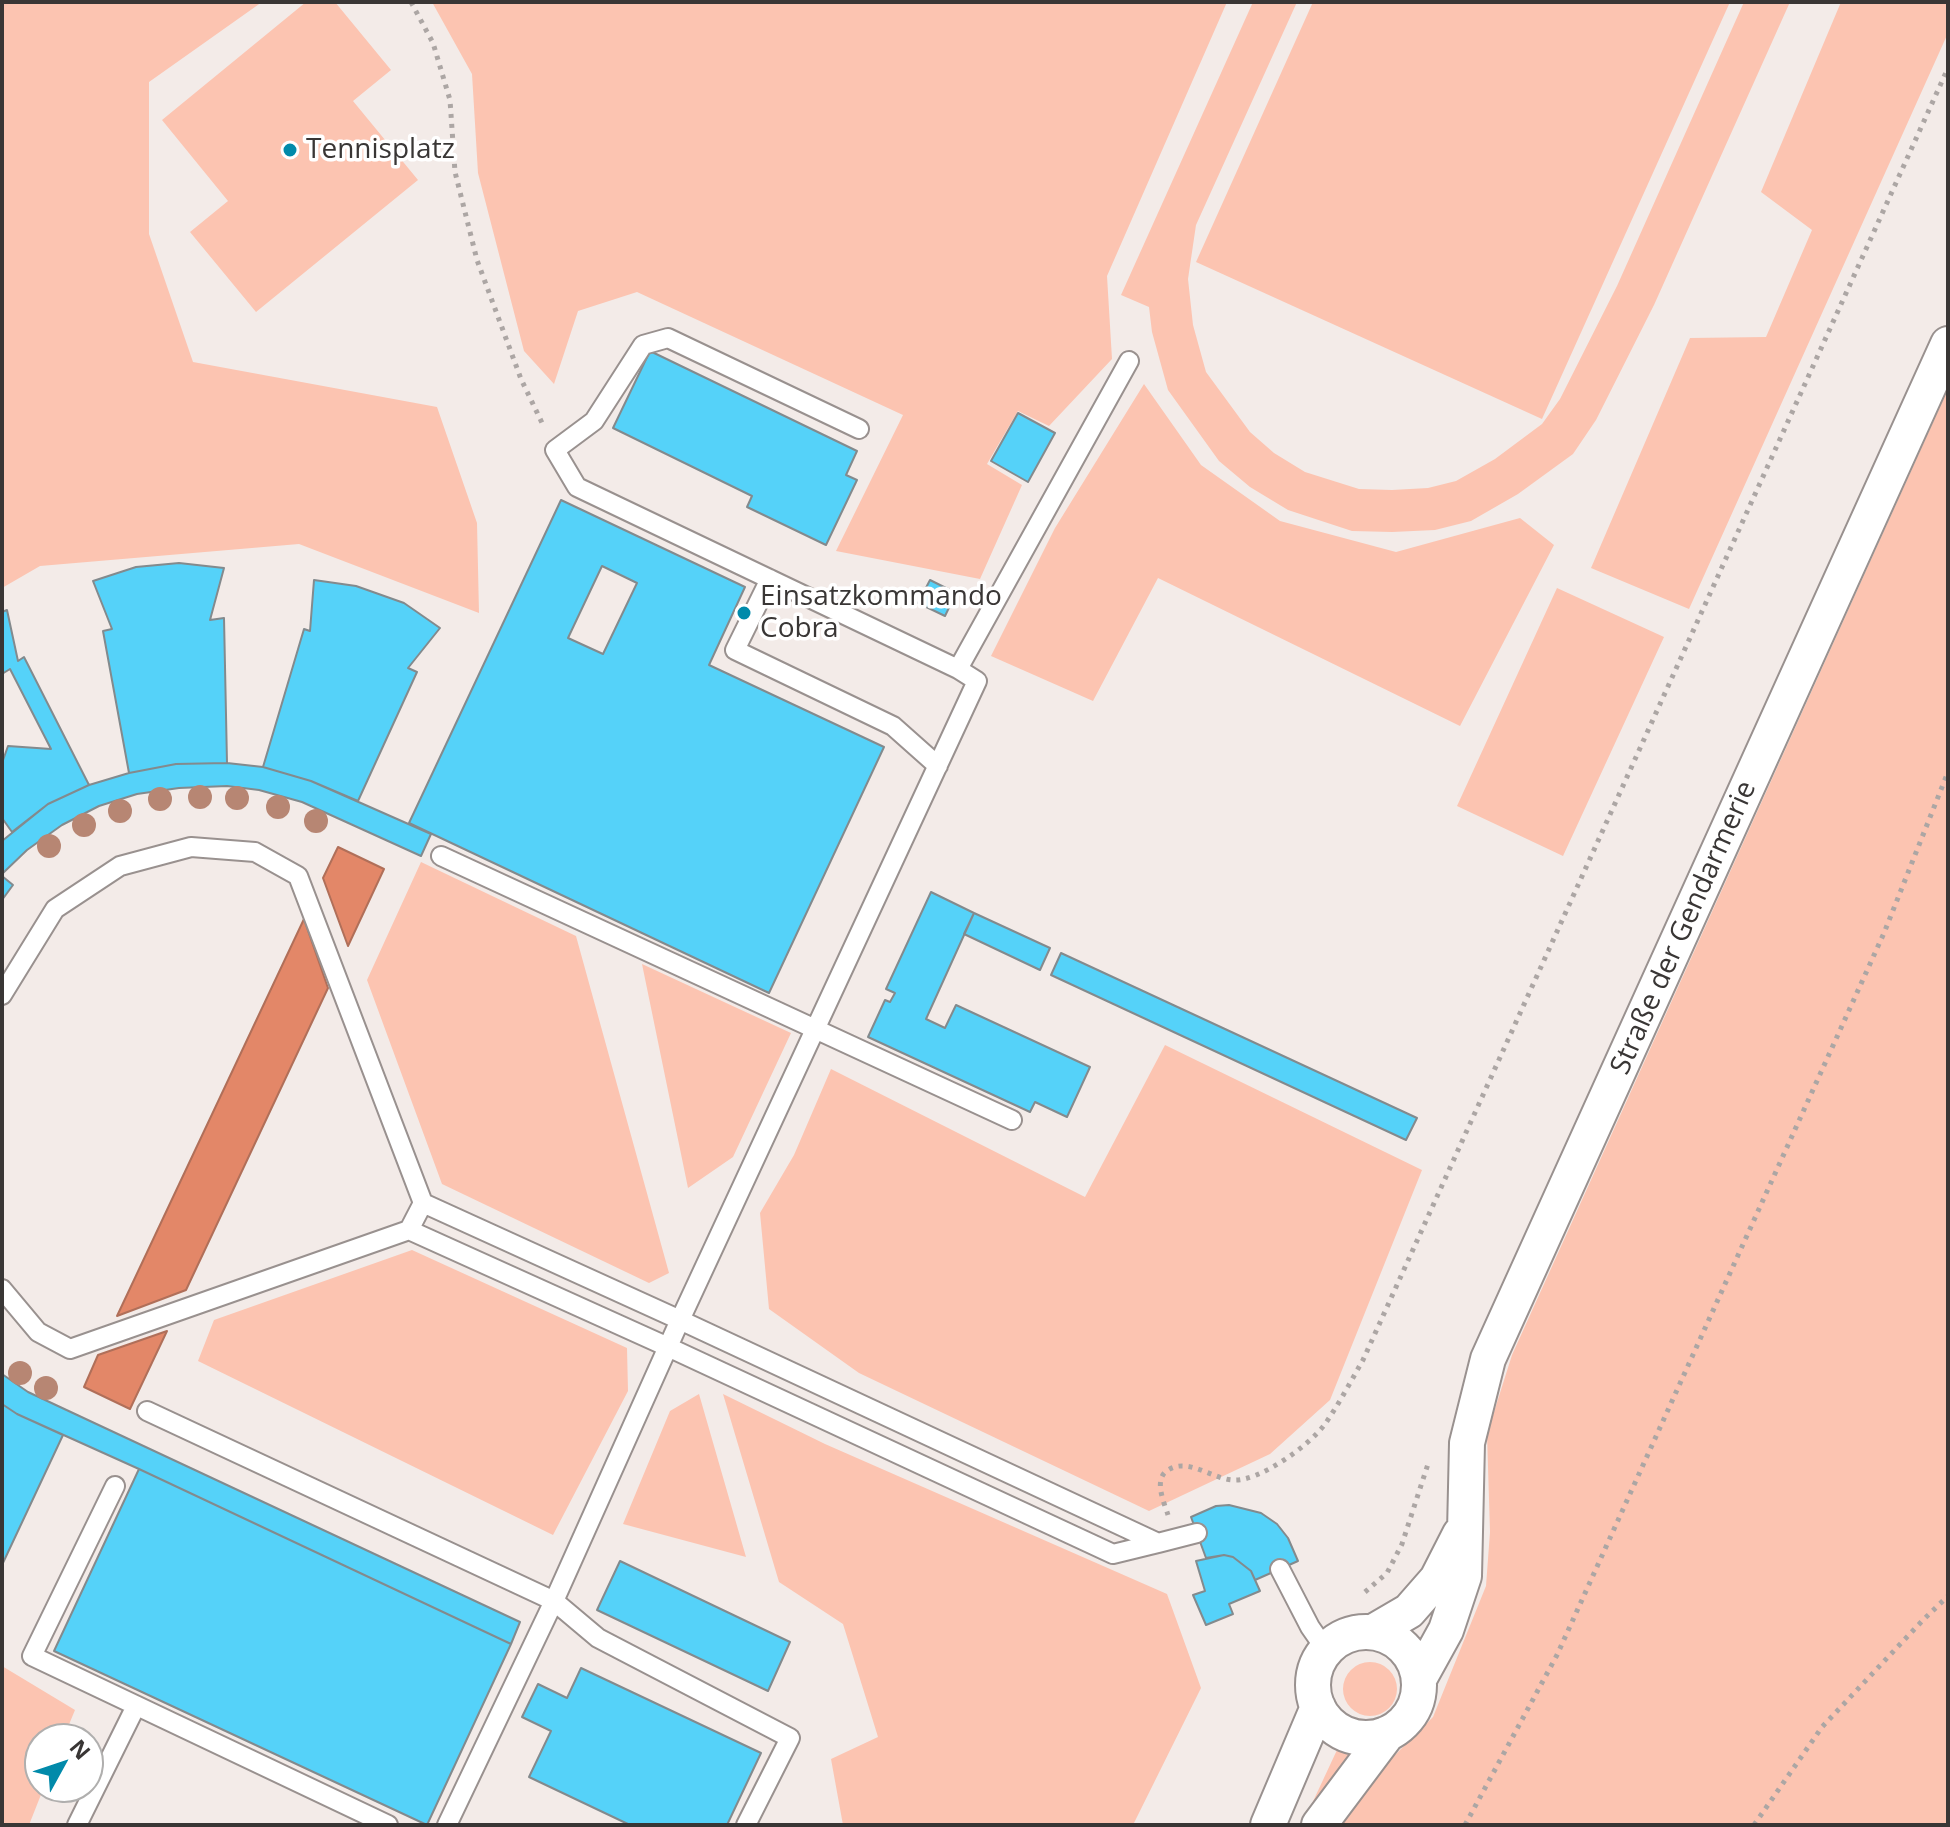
<!DOCTYPE html>
<html>
<head>
<meta charset="utf-8">
<style>
  body { margin:0 }
  #map { position:relative; width:1950px; height:1827px; overflow:hidden; background:#f3ebe8; font-family:"Open Sans",sans-serif }
  canvas { display:block }
  .frame { position:absolute; inset:0; border:4px solid #393635; pointer-events:none }
  .north { position:absolute; left:24px; top:1723px; width:80px; height:80px; box-sizing:border-box; background:#fff; border:2px solid #b0afae; border-radius:50%; rotate:50deg; font-size:22px; font-weight:700; line-height:32px; text-align:center; color:#393635 }
  .north::after { content:''; display:block; margin:auto; width:28px; height:36px; background:#018aaa; clip-path:polygon(50% 0,100% 100%,50% 72%,0 100%) }
</style>
</head>
<body>
<div id="map">
<canvas width="1950" height="1827"></canvas>
<div class="frame"></div>
<div class="north">N</div>
</div>
<script>
const c = document.querySelector('canvas').getContext('2d');
c.lineJoin = 'round';
function fillPath(path, color) { c.fillStyle = color; c.fill(path, 'evenodd'); }
function trace(path, color, width, dash) { c.strokeStyle = color; c.lineWidth = width; c.lineCap = dash ? 'butt' : 'round'; c.setLineDash(dash || []); c.stroke(path); }
function write(font, color, halo, rows, align = 'center') {
  c.font = font + ' "Open Sans",sans-serif'; c.lineWidth = 7; c.setLineDash([]); c.textBaseline = 'middle'; c.strokeStyle = halo; c.fillStyle = color; for (const [text, x, y, turn = 0] of rows) {
    c.save(); c.translate(x, y); c.rotate((+turn || 0) * Math.PI / 180); c.textAlign = isNaN(turn) ? turn : align; if (halo) c.strokeText(text, 0, 0); c.fillText(text, 0, 0); c.restore();
  }
}
const green = new Path2D(`
  M2,2h260l-113,80v152l44,128 244,45 40,116 2,90 -180,-69 -259,22 -38,22z
  M306,2h29l56,68 -38,31 65,79 -162,132 -66,-80 38,-31 -66,-81z
  M432,2h795l-120,274 5,83 -63,67 -31,-15 -31,53 35,21 -42,94 -144,-28 67,-136 -266,-123 -59,19 -24,73 -30,-33 -46,-178 -6,-99z
  M1253,2h44l-101,223 -8,54 5,46 13,47 44,60 24,21 31,19 54,17 33,1 36,-2 28,-7 39,-22 47,-35 18,-25 57,-113 127,-284h46l-136,303 -58,115 -23,34 -55,40 -47,27 -36,9 -43,2 -40,-1 -64,-21 -38,-23 -31,-26 -51,-71 -16,-58 -3,-25 -28,-12z
  M1313,2h417l-188,417 -346,-157z
  M1841,2h107v31l-259,576 -98,-41 99,-230 76,-1 46,-107 -51,-38z
  M1144,384l57,81 79,56 116,31 124,-34 34,27 -94,181 -302,-148 -65,123 -102,-45 64,-128z
  M1948,389v1436h-607l45,-61 47,-47 53,-131 4,-54 -3,-98 25,-79z
  M1557,588l107,49 -101,219 -106,-50z
  M421,862l155,74 93,337 -20,10 -207,-99 -75,-204z
  M642,964l149,69 -58,124 -45,31z
  M1165,1045l257,125 -92,230 -60,54 -121,57 -290,-138 -90,-64 -9,-96 34,-58 37,-86 254,128z
  M412,1250l215,98 1,43 -75,144 -355,-174 16,-41z
  M699,1394l47,163 -123,-33 47,-113z
  M723,1394l102,50 342,150 34,94 -68,137h-290l-12,-66 47,-22 -35,-113 -64,-42z
  M1343 1689a27 27 0 1 1 54 0a27 27 0 1 1-54 0Z
  M2,1666l73,44 -12,29h-23v48h4l-15,38h-27z
  M1337,1750l13,2 4,5 -46,68h-6z`);
const water = new Path2D(`
  M338,847l46,22 -36,77 -25,-68z
  M304,919l24,69 -142,302 -69,26z
  M167,1331l-37,78 -46,-22 14,-32z`);
const building = new Path2D(`
  M650,351l207,100 -11,24 11,5 -31,65 -79,-38 5,-11 -139,-68z
  M1018,413l37,20 -27,49 -37,-21z
  M561,500l184,87 -36,78 175,82 -115,246 -360,-170zM602,566l35,17 -34,71 -35,-16z
  M179,563l45,5 -14,52 14,-2 3,145 -51,1 -47,9 -26,-142 9,-2 -19,-48 43,-14z
  M314,580l42,6 48,17 36,25 -32,40 9,4 -59,129 -47,-20 -48,-14 41,-138 6,2z
  M930,580l26,13 -11,23 -27,-13z
  M7,610l11,51 6,-4 65,128 -41,19 -36,28 -10,-14v-55l6,-17 43,3 -41,-80 -8,5v-62z
  M227,763l36,4 48,14 120,53 -10,22 -119,-54 -43,-12 -32,-4 -48,2 -42,6 -38,12 -37,19 -35,25 -25,24v-33l46,-37 41,-19 40,-12 47,-9z
  M2,876l11,9 -11,15z
  M931,892l43,21 -48,106 19,9 11,-23 134,62 -23,50 -32,-15 -5,10 -162,-75 17,-37 5,2 5,-9 -9,-4z
  M974,913l76,35 -10,22 -76,-36z
  M1061,953l356,165 -11,22 -355,-165z
  M2,1374l26,18 492,230 -9,22 -372,-175 -122,-55 -15,-10z
  M2,1404l15,10 46,21 -61,130z
  M139,1469l372,175 -84,181 -373,-174z
  M1229,1505l32,8 16,11 11,14 10,23 -43,19 -4,-9 -18,-14 -9,-2 -18,3 -15,-41 25,-11z
  M1224,1555l9,2 18,14 9,20 -31,13 4,10 -27,11 -13,-30 12,-4 -9,-30z
  M620,1561l170,81 -22,49 -171,-81z
  M581,1668l180,85 -34,72h-97l-101,-48 22,-46 -29,-14 16,-33 29,14z`);
const path = new Path2D(`
  M411,2l22,41 17,57 5,72 22,88 44,119 23,48
  M1168,1515c-4,-13 -15,-36 0,-45 20,-13 44,9 65,10 26,2 77,-35 92,-56 14,-20 26,-43 38,-64l585,-1292
  M1365,1592l22,-19 15,-29 26,-80
  M1465,1825l92,-170 327,-722 64,-161
  M1754,1825l68,-98 101,-107 25,-24`);
const lane = new Path2D(`
  M770,579l-35,71 158,76 45,40
  M958,669l171,-308
  M441,856l571,264
  M2,995l53,-86 65,-43 71,-19 64,5 43,24 125,327 -14,27 -339,119 -32,-17 -36,-43
  M409,1230l259,117 445,207 45,-11 -478,-223 -257,-117
  M147,1411l407,190 44,37 192,100 -44,87
  M115,1486l-83,170 356,169
  M1158,1543l39,-10
  M1280,1569l30,58 16,23
  M77,1825l59,-119
  M447,1825l107,-224 126,-281 297,-639 -19,-12 -381,-182 -22,-37 39,-29 49,-76 25,-7 191,91`);
const street = new Path2D(`
  M1313 1685a53 53 0 1 1 106 0a53 53 0 1 1-106 0Z
  M1373,1632l36,-21 28,-32 23,-45
  M1419,1679l27,-49 18,-54 3,-133 21,-84 460,-1015
  M1268,1825l50,-118
  M1319,1825l69,-92`);
const trees = [
  [200,797],
  [237,798],
  [160,799],
  [278,807],
  [120,811],
  [316,821],
  [84,825],
  [49,846],
  [20,1373],
  [46,1388]
];
const markers = [
  [290,150,8,"#018aaa"],
  [744,613,8,"#018aaa"]
];
const poiNames = [
  ["Tennisplatz",306,150],
  ["Einsatzkommando",760,597],
  ["Cobra",760,629]
];
const streetNames = [
  ["Straße der Gendarmerie",1684,928,-66]
];
fillPath(green, '#fcc4b1');
fillPath(water, '#e38768');
trace(water, '#b06f59', 2);
fillPath(building, '#55d2f9');
trace(building, '#838a8d', 2);
trace(lane, '#99918f', 22);
trace(street, '#99918f', 38);
trace(path, '#aca6a4', 5, [4, 6]);
trace(lane, '#fff', 18);
trace(street, '#fff', 34);
c.fillStyle = '#b78673';
for (const [x, y] of trees) { c.beginPath(); c.arc(x, y, 12, 0, 2 * Math.PI); c.fill(); }
for (const [x, y, r, color] of markers) { const dot = new Path2D(); dot.arc(x, y, r, 0, 2 * Math.PI); c.fillStyle = color; c.fill(dot); trace(dot, '#fff', 3); }
write('28px', '#393635', '#fff', poiNames, 'left');
write('28px', '#393635', '#fff', streetNames);
</script>
</body>
</html>
